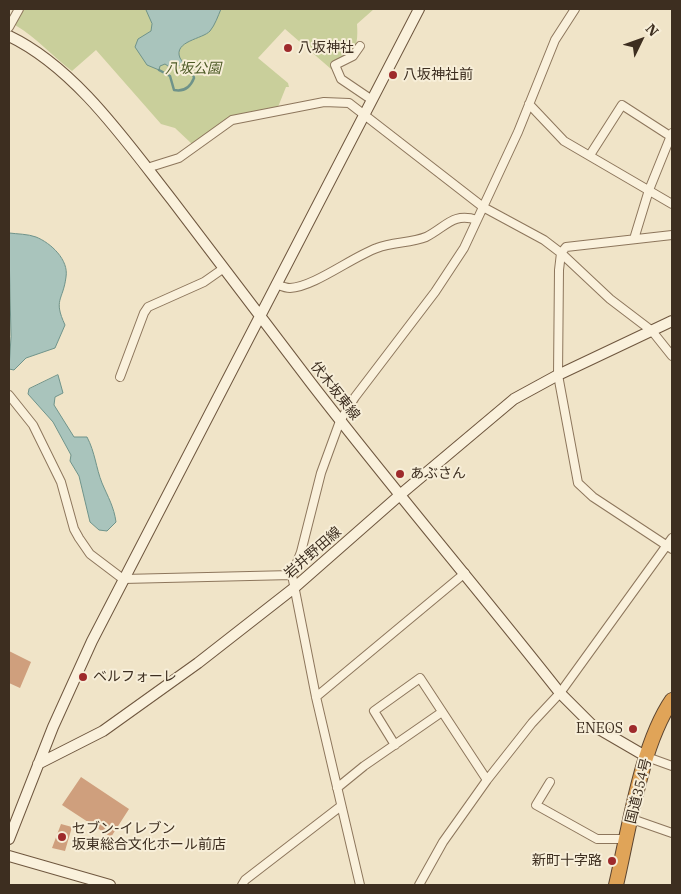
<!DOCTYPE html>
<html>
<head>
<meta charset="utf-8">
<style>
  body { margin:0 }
  #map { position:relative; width:681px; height:894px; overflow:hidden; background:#f0e4c8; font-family:"IBM Plex Serif",serif }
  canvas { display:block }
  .frame { position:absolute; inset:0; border:10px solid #3d2e20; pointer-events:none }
  .north { position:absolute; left:616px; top:15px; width:50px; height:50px; -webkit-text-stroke:4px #f7eed8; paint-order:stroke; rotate:48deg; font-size:14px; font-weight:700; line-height:20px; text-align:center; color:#3d2e20 }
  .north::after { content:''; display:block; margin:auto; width:18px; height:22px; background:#3d2e20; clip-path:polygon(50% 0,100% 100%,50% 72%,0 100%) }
</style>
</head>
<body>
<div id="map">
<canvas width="681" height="894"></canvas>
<div class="frame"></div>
<div class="north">N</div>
</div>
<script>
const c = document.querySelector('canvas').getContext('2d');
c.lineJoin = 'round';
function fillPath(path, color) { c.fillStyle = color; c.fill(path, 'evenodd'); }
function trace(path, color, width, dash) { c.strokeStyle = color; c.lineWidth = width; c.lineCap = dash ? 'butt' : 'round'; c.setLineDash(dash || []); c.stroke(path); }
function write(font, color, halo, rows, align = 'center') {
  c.font = font + ' "IBM Plex Serif","Noto Sans JP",serif'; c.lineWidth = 4; c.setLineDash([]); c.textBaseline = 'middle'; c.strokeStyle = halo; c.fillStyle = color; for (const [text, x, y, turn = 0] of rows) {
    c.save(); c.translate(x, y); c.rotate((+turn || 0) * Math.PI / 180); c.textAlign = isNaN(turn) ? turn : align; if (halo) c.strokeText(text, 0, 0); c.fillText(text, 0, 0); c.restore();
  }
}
const green = new Path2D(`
  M24,9h350l-17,15c2,28 -5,30 -26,45l-46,-40 -27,29 30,25 1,4h-3l-8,20 -50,11 -36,26 -17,-16 -14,-4 -65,-74 -24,21c-20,-15 -35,-33 -57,-46z`);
const water = new Path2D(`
  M146,9h75c-3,7 -6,16 -11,22 -7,8 -37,10 -30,27 1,2 3,4 4,6l-13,4 -6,-4 -5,2 -1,4 -12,-5 -12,-18 3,-8 13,-8 1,-7z
  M9,233c8,1 19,1 27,4 15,6 33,23 30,40 -3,24 -13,22 -1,48l-10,23 -29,10 -12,12 -5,-1 2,-32z
  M58,375l5,18 -8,4 -1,8 20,32h13c8,15 9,31 15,46 6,14 12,24 14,39l-9,9 -8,-1 -9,-8 -11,-46 -9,-15 1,-6 -18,-33 -25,-28 1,-5z`);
const stream = new Path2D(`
  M159,70l11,6 4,14c10,2 16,-2 20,-12l-3,-11 -7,-3`);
const building = new Path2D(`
  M9,651l22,11 -11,26 -11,-5z
  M81,777l48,32 -18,28 -49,-32z
  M61,824l11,3 -7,24 -13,-3z`);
const street = new Path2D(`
  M9,27l10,-18
  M360,46l-7,10 -18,9 6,14 31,21
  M529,104l35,37 108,63
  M590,155l32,-50 48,31
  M147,168l32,-10 53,-38 92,-18 25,1 134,104 61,33 17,13 49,46 42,32 20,25
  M672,235l-106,12 -5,6 -2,17 -1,105 20,108 15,14 79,52
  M634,239l15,-49 23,-57
  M276,284c5,2 9,4 14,4 24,-1 62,-31 87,-40 15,-6 34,-5 49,-11 20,-10 27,-25 51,-17
  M120,377l24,-64 4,-6 56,-25 20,-14
  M9,395l24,30 28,57 13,47 5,9 11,16 33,25 169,-4
  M316,697l149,-124
  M395,745l-21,-34 46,-33 67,102
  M647,757l25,9
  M550,782l-14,23 61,34h30
  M337,788l27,-22 78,-54
  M632,819l40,14
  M242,885l3,-5 96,-74
  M360,885l-44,-188 -24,-122 9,-23 20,-79 19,-52 15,-24 80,-105 29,-44 54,-116 37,-92 20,-31
  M419,885l24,-43 44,-62 45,-57 28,-30 112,-155`);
const secondary = new Path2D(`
  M9,36c67,32 118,107 163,164 47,61 92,122 139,183 81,105 167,206 249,310l32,32 55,32
  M38,764l65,-33 95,-68 96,-75 107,-94 113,-95 44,-24 114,-54
  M9,839l44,-112 39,-86 327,-632
  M9,856l101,29`);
const highway = new Path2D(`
  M616,885c13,-55 25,-140 56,-185`);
const markers = [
  [288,48,5,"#9e2a2b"],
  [393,75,5,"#9e2a2b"],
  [400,474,5,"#9e2a2b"],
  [83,677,5,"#9e2a2b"],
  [633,729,5,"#9e2a2b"],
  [62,837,5,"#9e2a2b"],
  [612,861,5,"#9e2a2b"]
];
const poiNames = [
  ["八坂神社",298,48],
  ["八坂神社前",403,75],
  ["あぶさん",410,474],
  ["ベルフォーレ",93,677],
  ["ENEOS",623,729,"right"],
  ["セブン-イレブン",72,829],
  ["坂東総合文化ホール前店",72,845],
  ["新町十字路",602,861,"right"]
];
const parkNames = [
  ["八坂公園",193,69]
];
const streetNames = [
  ["伏木坂東線",335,391,52],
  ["岩井野田線",313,553,-41],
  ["国道354号",639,791,-76]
];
fillPath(green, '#c9cf9b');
fillPath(water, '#a9c4bc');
trace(water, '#6f938a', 1);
trace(stream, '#6f938a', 2.5);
fillPath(building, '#cf9f7d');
trace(street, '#8d765c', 10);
trace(secondary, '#6f573f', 12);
trace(highway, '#5b4430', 16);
trace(street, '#faf1dc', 8);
trace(secondary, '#faf1dc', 10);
trace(highway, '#e0a458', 14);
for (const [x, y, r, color] of markers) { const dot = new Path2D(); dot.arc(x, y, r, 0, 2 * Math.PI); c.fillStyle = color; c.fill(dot); trace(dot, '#f7eed8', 2); }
write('14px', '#3d2e20', '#f7eed8', poiNames, 'left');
write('italic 14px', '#4d5a26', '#f7eed8', parkNames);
write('14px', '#3d2e20', '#f7eed8', streetNames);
</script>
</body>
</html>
